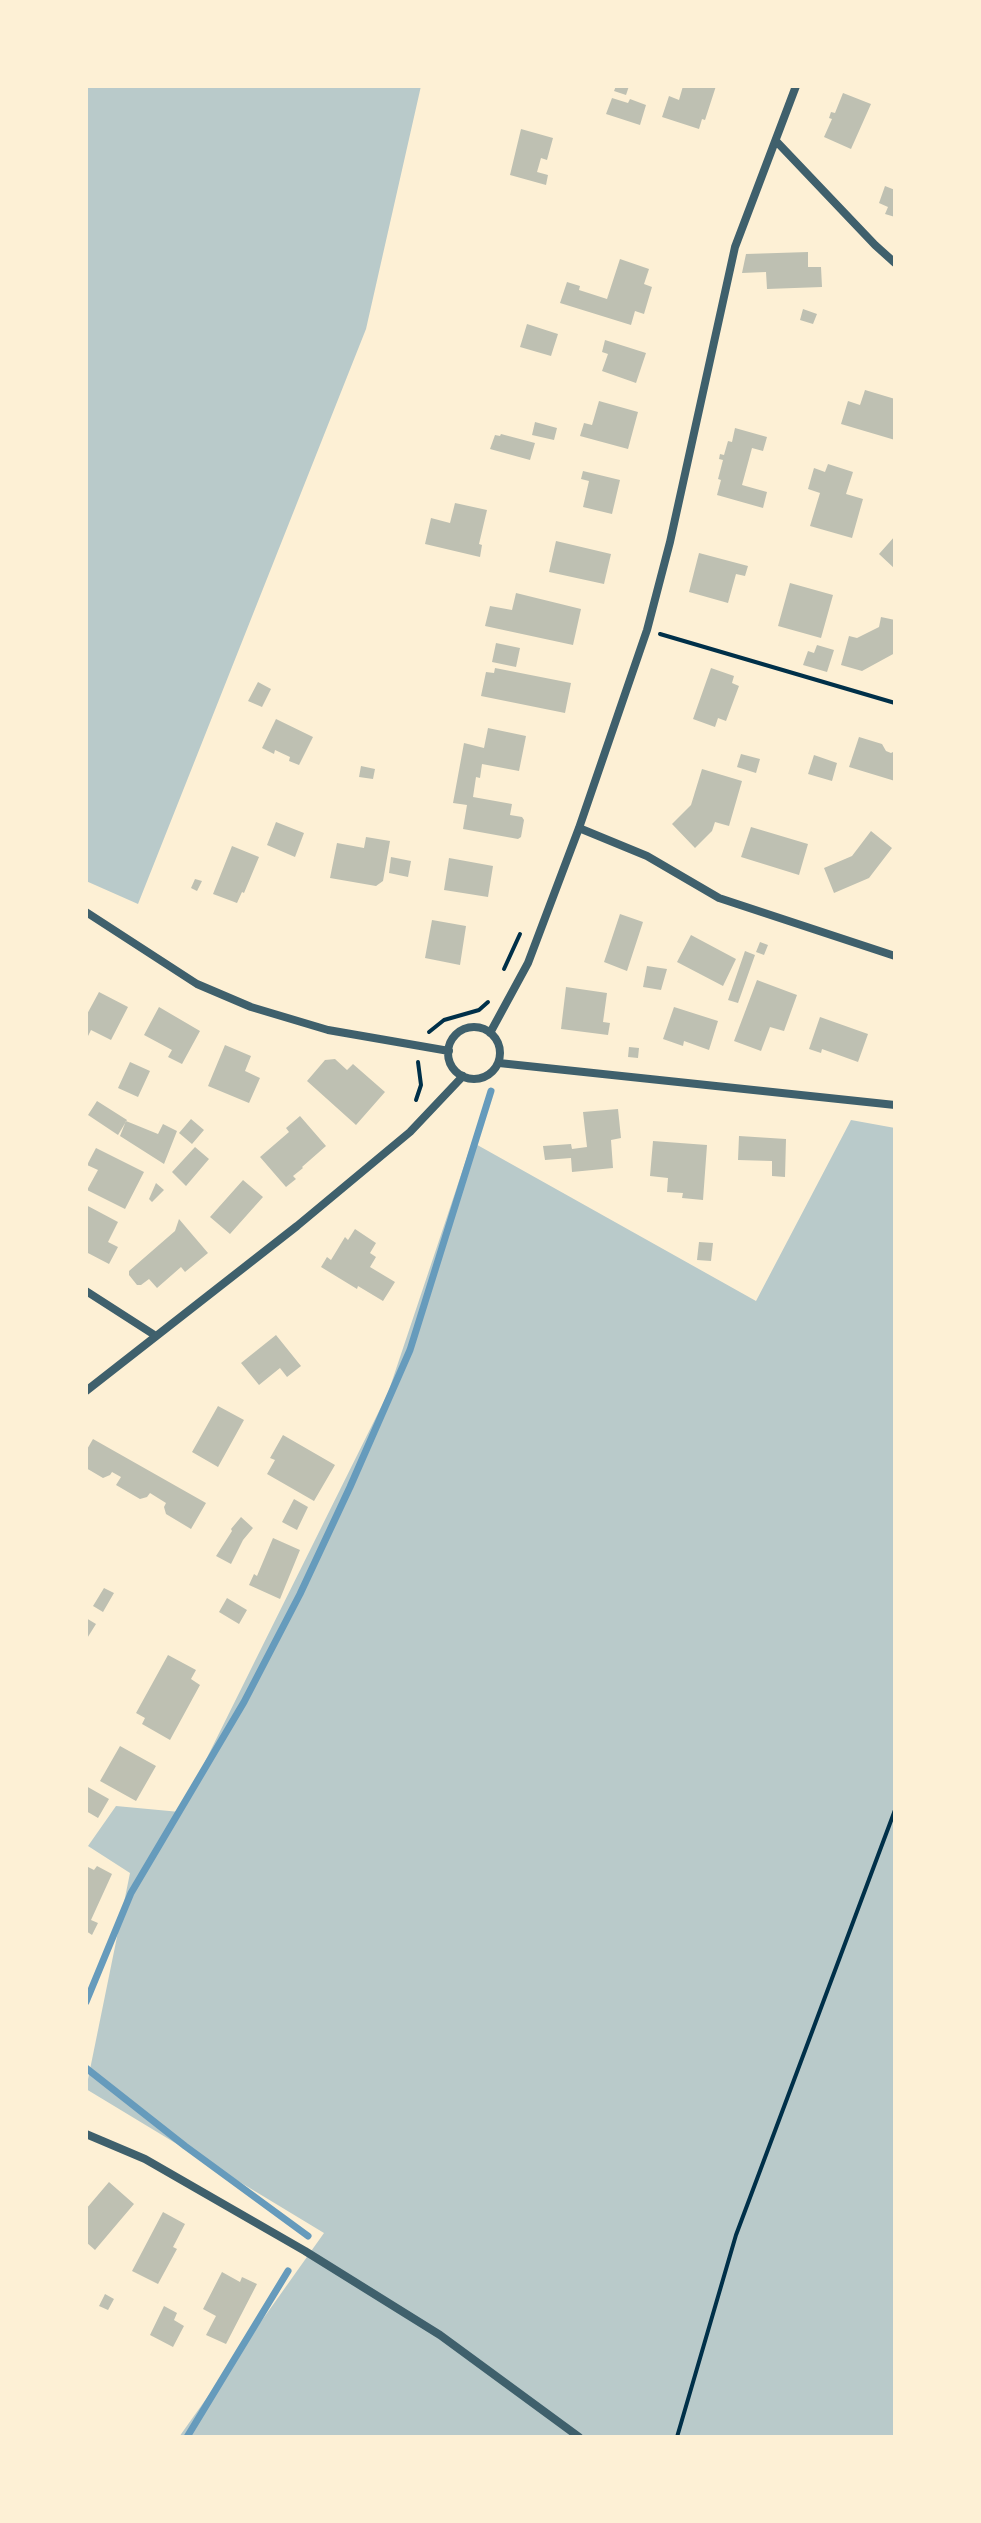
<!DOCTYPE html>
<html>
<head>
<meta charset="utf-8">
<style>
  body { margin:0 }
  #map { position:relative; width:981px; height:2523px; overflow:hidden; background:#fdf0d5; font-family:"Space Grotesk",sans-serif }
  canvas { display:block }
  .frame { position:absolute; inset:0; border:88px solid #fdf0d5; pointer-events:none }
</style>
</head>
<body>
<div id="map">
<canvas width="981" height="2523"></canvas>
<div class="frame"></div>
</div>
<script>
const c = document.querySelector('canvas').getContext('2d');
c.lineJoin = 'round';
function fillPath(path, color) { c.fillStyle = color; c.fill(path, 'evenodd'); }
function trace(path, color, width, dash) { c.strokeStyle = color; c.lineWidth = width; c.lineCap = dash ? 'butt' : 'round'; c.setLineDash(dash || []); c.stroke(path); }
const green = new Path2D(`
  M86,86h335l-55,243 -228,575 -52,-23z
  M851,1120l44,8v1309h-716l145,-204 -238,-144 44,-216 -42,-27 28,-40 64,6 208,-419 84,-251 284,159z`);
const stream = new Path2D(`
  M86,2002l45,-109 113,-191 56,-108 50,-107 60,-137 81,-259
  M86,2068l99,78 123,90
  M187,2437l101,-166`);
const building = new Path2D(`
  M616,86h13l-3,9 -12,-4z
  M683,86h33l-11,34 -3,-1 -3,10 -37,-12 7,-21 10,4z
  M843,93l28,11 -20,45 -27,-12 8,-18 -3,-1 2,-6 4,1z
  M612,98l16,5 2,-4 16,6 -6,20 -34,-11z
  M521,129l32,9 -6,22 -6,-2 -4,14 11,3 -2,10 -36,-10z
  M885,186l10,4v27l-10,-3 3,-7 -9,-4z
  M808,252v15h13l1,20 -55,2 -1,-17 -24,1 4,-19z
  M620,259l29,10 -5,15 8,3 -8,27 -9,-3 -4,14 -71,-22 7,-21 13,4 -1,4 28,9z
  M803,309l14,5 -4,10 -13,-4z
  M527,324l31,10 -7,22 -31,-9z
  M605,340l41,13 -10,30 -34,-12 6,-17 -6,-2z
  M865,390l30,9v41l-54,-16 7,-23 12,4z
  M599,401l39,11 -10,37 -48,-13 4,-13 8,2z
  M535,422l22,6 -3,12 -22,-5z
  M735,428l32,9 -4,14 -11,-3 -10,37 25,7 -4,16 -46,-13 4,-15 -3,-1 5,-19 -4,-1 1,-5 4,1 4,-14 4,1z
  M501,434l34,9 -5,17 -40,-11 5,-14 5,1z
  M828,464l25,8 -7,22 17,5 -11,39 -42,-12 10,-33 -12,-4 6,-21 11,4z
  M583,471l37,9 -8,34 -29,-7 6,-26 -8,-2z
  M455,503l32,7 -8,34 3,1 -2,12 -55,-13 6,-26 19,5z
  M895,536v33l-16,-15z
  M556,541l55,13 -7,30 -55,-12z
  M699,553l49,13 -3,10 -9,-2 -8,29 -39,-11z
  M790,583l43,12 -12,43 -43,-12z
  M516,593l65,16 -8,36 -88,-19 5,-20 22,4z
  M881,617l14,3v33l-33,18 -21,-6 8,-29 8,2 22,-11z
  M496,643l24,5 -4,19 -24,-5z
  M817,645l17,5 -7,22 -24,-7 5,-14 6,2z
  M495,668l76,15 -6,30 -84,-17 5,-24 8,1z
  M711,668l23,8 -2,7 7,3 -13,35 -8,-3 -3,9 -22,-8z
  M258,682l13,7 -9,18 -14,-6z
  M276,719l37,18 -14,28 -10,-4 1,-4 -15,-7 -1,4 -12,-6z
  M488,728l38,8 -7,35 -37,-7 -2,14 -4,-1 -3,20 39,7 -2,11 12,2 2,3 -3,17 -3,2 -55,-10 4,-24 -14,-2 11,-60 20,5z
  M859,737l23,7 4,7 5,2 4,-2v30l-46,-14z
  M741,754l19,5 -4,14 -19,-6z
  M814,755l23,8 -5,18 -24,-7z
  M361,766l14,3 -2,10 -14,-2z
  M702,769l40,12 -13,45 -14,-4 -3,9 -17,17 -23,-24 19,-19z
  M276,822l28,11 -9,24 -28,-12z
  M751,827l57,17 -9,31 -58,-18z
  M871,831l21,17 -23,30 -35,15 -10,-25 28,-12z
  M366,837l24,4 -7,40 -7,5 -46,-8 7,-35 27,5z
  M232,846l27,11 -15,36 -2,-1 -5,11 -24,-9z
  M391,857l20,4 -3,16 -19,-4z
  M449,858l44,8 -5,31 -44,-7z
  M195,879l7,2 -5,10 -6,-3z
  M620,914l23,8 -16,49 -23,-9z
  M432,920l34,6 -6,39 -35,-7z
  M691,935l45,24 -13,27 -46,-24z
  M760,942l8,3 -4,10 -8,-3z
  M745,951l10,4 -17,48 -10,-3z
  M647,966l20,3 -6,21 -18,-3z
  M757,980l40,15 -13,36 -14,-4 -9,24 -27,-10z
  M566,987l41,6 -4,29 7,1 -2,12 -47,-6z
  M99,992l29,15 -17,33 -20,-10 -3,6 -2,-1v-19z
  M159,1007l41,24 -18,33 -14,-7 4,-7 -28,-15z
  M674,1007l44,14 -9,29 -25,-9 -1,5 -20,-7z
  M820,1017l48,17 -10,28 -36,-13 -1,4 -12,-4z
  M225,1045l26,11 -6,15 15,7 -11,25 -41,-17z
  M629,1047l10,1 -1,10 -10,-1z
  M335,1059l12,11 6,-6 32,28 -29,33 -49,-44 18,-21z
  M130,1062l20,9 -12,26 -20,-9z
  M97,1101l30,19 -9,15 -30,-20z
  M618,1109l3,29 -10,2 2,28 -41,4 -1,-14 -26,2 -2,-14 28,-2 1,5 15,-2 -4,-35z
  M300,1116l26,30 -24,21 1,1 -10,8 3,3 -10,8 -26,-30 29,-25 -3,-4z
  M191,1119l13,11 -12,14 -13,-11z
  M126,1121l32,13 5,-10 14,7 -13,33 -44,-28z
  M739,1136l47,3 -1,38 -13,-1v-15l-34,-1z
  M653,1141l54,4 -4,55 -21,-2 1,-5 -16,-1 1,-14 -18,-2z
  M195,1147l14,12 -23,27 -14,-14z
  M96,1148l48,24 -19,37 -38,-19 11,-20 -11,-5z
  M243,1180l20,17 -33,37 -20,-17z
  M156,1183l8,7 -12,12 -3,-3z
  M86,1205l32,17 -10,20 10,5 -9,17 -23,-12z
  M179,1219l29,34 -23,19 -4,-5 -24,21 -8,-9 -8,6h-4l-8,-10v-4l46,-40z
  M355,1229l21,14 -6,10 6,4 -6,10 25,15 -12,19 -25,-15 -1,3 -36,-22 6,-10 4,3 14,-23 3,3z
  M699,1242l14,1 -2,18 -14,-1z
  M276,1335l25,31 -14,11 -7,-9 -21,17 -18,-22z
  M218,1406l26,14 -26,47 -26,-15z
  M283,1435l52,30 -21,36 -47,-27 8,-14 -5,-2z
  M93,1439l113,64 -15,26 -25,-15 -2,-7 2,-4 -16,-10 -3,4 -7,2 -24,-14 5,-8 -9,-5 -2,3 -7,3 -17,-10v-17z
  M294,1499l14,8 -11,23 -15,-8z
  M241,1517l12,11 -10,12 -12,24 -15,-8 16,-25 -1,-2z
  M273,1538l27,12 -20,49 -31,-14 5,-11 3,2z
  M104,1588l10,5 -11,19 -10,-6z
  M227,1598l20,12 -8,14 -20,-12z
  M86,1618l10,6 -10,16z
  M168,1655l28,15 -5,9 9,6 -30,55 -28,-16 3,-6 -9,-5z
  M120,1746l36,20 -20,35 -36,-20z
  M86,1786l23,13 -11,19 -12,-7z
  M86,1866l8,4 3,-4 15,8 -21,46 7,3 -6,12 -6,-4z
  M109,2182l25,22 -39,46 -9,-8v-33z
  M163,2212l22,12 -12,23 4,2 -19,35 -26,-13z
  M222,2272l18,10 2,-5 15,7 -31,60 -20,-9 10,-19 -13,-7z
  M105,2294l9,5 -6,11 -9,-4z
  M164,2306l13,7 -3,7 10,6 -11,21 -23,-12z`);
const path = new Path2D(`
  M660,634l235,69
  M504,969l16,-35
  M429,1032l15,-12 35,-10 9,-8
  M416,1100l5,-15 -3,-23
  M677,2437l59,-202 159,-425`);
const minor = new Path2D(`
  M776,141l99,104 20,18
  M579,828l68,28 72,42 176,58
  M86,912l111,72 54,23 77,23 121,21
  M448 1053a26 26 0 1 1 52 0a26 26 0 1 1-52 0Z
  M490,1033l38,-70 51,-135 68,-198 23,-88 65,-295 61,-161
  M499,1063l396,42
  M86,1291l70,45
  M86,1391l211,-165 113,-94 53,-56
  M86,2134l59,25 160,92 135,84 139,102`);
fillPath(green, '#b9caca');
trace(stream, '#669bbc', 7);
fillPath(building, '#bec0b2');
trace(path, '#003049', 4);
trace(minor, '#3f606c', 8);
</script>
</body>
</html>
